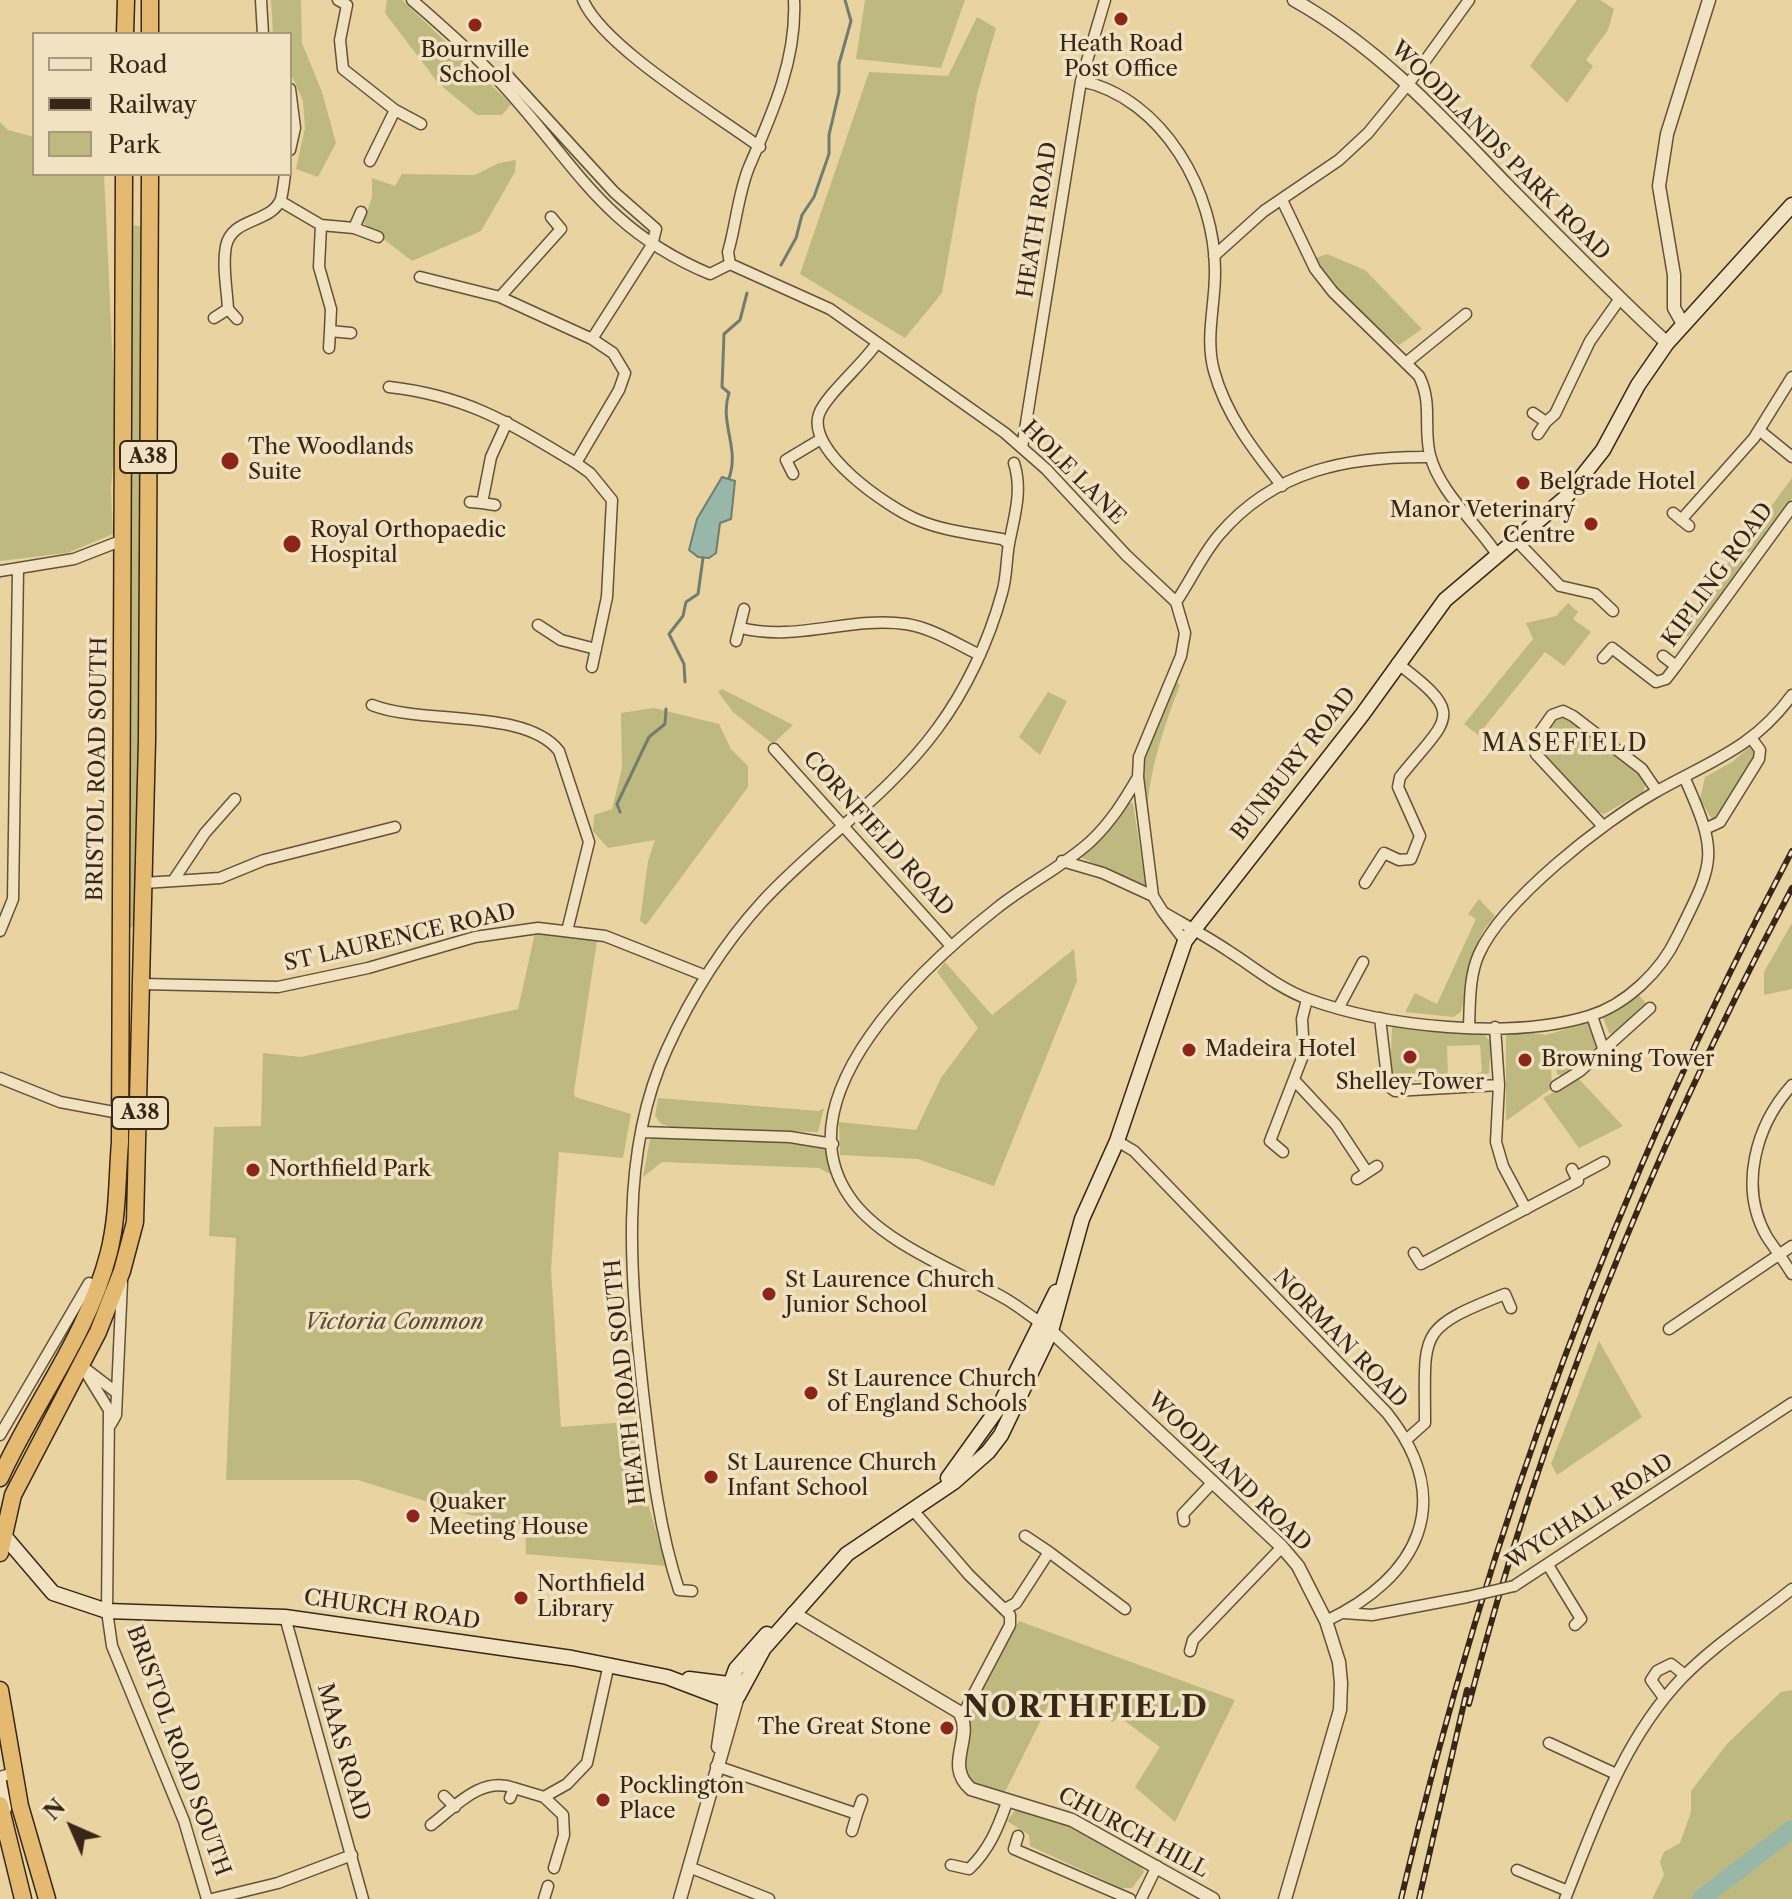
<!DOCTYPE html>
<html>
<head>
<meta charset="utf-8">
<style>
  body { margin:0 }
  #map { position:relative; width:1792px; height:1899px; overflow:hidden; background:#e9d3a1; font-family:"Libre Caslon Text",serif }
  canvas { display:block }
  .legend { position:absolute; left:32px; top:32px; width:260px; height:144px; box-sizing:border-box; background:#f1e2c2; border:2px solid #a7977e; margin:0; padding:10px 14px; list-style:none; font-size:24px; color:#382618 }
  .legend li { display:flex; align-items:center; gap:16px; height:40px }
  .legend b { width:40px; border:2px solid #a7977e }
  .north { position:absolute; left:32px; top:1787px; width:80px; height:80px; -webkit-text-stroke:6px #f1e2c2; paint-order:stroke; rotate:315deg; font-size:22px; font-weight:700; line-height:32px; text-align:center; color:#382618 }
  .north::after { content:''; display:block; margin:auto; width:28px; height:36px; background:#382618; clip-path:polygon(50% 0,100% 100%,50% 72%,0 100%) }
</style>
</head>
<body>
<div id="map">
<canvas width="1792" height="1899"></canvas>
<ul class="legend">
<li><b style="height:10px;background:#f1e2c2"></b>Road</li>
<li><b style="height:10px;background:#382618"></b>Railway</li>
<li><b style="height:22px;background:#beba7f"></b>Park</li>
</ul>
<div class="north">N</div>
</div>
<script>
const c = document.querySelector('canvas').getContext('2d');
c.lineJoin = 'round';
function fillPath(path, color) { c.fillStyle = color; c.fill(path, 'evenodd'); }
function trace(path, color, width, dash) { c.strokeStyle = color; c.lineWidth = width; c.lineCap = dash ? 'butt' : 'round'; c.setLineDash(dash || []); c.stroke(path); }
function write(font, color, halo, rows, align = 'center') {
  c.font = font + ' "Libre Caslon Text",serif'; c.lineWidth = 7; c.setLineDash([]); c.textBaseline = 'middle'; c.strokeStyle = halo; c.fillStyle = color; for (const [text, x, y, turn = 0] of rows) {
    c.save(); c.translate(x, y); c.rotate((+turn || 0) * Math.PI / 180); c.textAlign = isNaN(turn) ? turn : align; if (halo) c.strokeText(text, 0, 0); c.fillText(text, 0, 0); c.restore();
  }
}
const green = new Path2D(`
  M271,0h30l1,43 20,49 14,51 -18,34 -22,-8 9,-41 -2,-27 -13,-29v-38h-17z
  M387,0h15l109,104 -9,11h-25l-38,-31 -54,-71z
  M865,0h100l-24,68 -85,-9z
  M1577,0h23l14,9 -6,21 -22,30 7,6 -26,37 -37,-37z
  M977,17l19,11 -19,66 -35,199 -37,45 -105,-64 69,-202 79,4z
  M0,122l8,8 26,7v37h70l12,254 -5,61 2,45 -46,19 -67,8z
  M516,160l-1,12 -34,59 -69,30 -49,-38 9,-26v-19l23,8 7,-12 73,1 24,-12z
  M135,225l10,3 -9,698 -10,3 5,-701z
  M1327,254l38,16 57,59 -23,16c-31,-25 -66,-50 -84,-87z
  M1792,478v20l-38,52 -6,3 -5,-9z
  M1739,555l5,9 -55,72 -16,1 59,-79z
  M1568,603l10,9 -5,7 18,13 -27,34 -19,-14 -67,83 -14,-11 69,-85 -7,-16 30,-7z
  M1177,682l3,3c-16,42 -29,79 -33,124l-6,-37 11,-39z
  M722,689l71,36 -20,19 -40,-32 -15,-20z
  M1048,692l19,9 -27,54 -21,-18z
  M654,708l65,16 12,25 17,17v21l-102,138 -6,-4 8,-60 7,-21 -47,8 -15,-17 1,-16 18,-6 10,-41 -1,-55z
  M1565,716l75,54 7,11 -4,11 -39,22 -10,-4 -54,-61c0,-13 13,-30 25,-33z
  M1749,747h5l2,10 -37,61 -6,3 -13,-22 5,-22 27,-15z
  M1129,803h4l13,85 -68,-32 26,-20z
  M1479,899l16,17 -12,15 -9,21 -13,60 -8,5 -48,-5 10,-19 22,11 39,-85 -8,-5z
  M1792,923v66l-28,6v-23z
  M535,933l40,2 22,6 -23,150 1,6 56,17 -8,44 -64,-6 -8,117 10,158 78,-6 8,79 19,66 -140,-12 -1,-29 -55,-10 -112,-35h-132l10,-242 -27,-2 5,-109 47,-1 2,-73 38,4 217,-48z
  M1074,949l3,32 -83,205 -76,-27 -78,-4 -1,-33 77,8 25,-52 37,-50 -41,-56 8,-10 47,53z
  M1637,993l12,14 -35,27 -5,-1 -6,-16 18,-9z
  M1586,1023l5,3 5,24 -33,27 -6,-3 -3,-28h-4l2,42 -46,33v-86l14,-4 26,4z
  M1397,1024l84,8 10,10 -2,31 -11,5 -1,-5 5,-1 -2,-27 -33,1 1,28 20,-1v5l-72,4 -6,-11 2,-43z
  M1578,1078l45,48 -44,22 -36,-50z
  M658,1098l161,13 5,-3 -6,24 -142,-4 -15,-4 -6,-8z
  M682,1136l143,10 4,7 1,21 -11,-6 -157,-6 -19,15 7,-38z
  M1599,1341l43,76 -85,58 -6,-11z
  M1019,1621l216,79 -60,122 -40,-35 25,-40 -42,-31 -5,6 -56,-34 -53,106 -34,-13c-23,-52 24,-115 49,-160z
  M1792,1690v209h-140l12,-24 -4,-13 4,-10 16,-9 11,-31v-21l36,-47 54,-52z
  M1016,1809l51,13 72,39 5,11 -12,16h-11l-91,-42 -1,-11 -22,-14z`);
const water = new Path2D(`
  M722,477l13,4 -4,38 -11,4 -4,30 -7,5 -11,-1 -9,-7 8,-31z`);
const stream = new Path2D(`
  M781,265l15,-27 6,-23 12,-18 15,-43v-19l10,-43v-28l12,-43 -6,-21
  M729,478c11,-30 -10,-55 0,-85l-7,-6 2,-53 16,-14 7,-27
  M685,682l-1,-18 -15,-30 14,-18 3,-14 12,-8 5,-36
  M620,812l-3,-8 32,-67 16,-13 1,-15`);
const river = new Path2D(`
  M1701,1899l91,-70`);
const minor = new Path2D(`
  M261,0l2,34
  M338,0l9,5 -7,35 3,29 52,41 -25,51
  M412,0c30,26 62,54 89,83 74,80 101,146 209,191l20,-10
  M583,0c20,47 132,114 177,147
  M499,81l8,-6 107,117 42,37 -4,16 -60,94 21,14 12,20 -6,17 -43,73 14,10 22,27 -5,97 -15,70
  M1081,81c83,17 135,113 134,192 0,33 -10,65 -1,98 12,44 40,80 68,115
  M290,89l5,39 -5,22
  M395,110l26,14
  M1282,200l33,69 18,23 86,84c14,28 4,51 11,79 9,36 46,68 66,98
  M280,201l41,24 33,3 24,9
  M321,225l-2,42 12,42 -1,22 21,2
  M354,228l7,-16
  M1214,256l50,-45 75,-51 29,-27 41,-50 60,-83
  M730,264l100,45 175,124 41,36 80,86 50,47 9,31 -4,23 -42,101 -1,20 15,119 10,16
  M730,264l-2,-12c8,-27 10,-58 21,-85 23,-53 48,-108 45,-167
  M420,277l80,20 92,42
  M500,297l61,-68 -10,-12
  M228,309l9,10
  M214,318l14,-9c-1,-21 -6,-43 -2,-63 6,-29 45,-22 55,-47 2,-8 3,-17 4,-25
  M877,343c-14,21 -51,52 -58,71 -13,38 70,94 99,106 26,11 56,14 84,19l7,5
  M329,348l1,-17
  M1407,362l59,-48
  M389,387c79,9 120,36 187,76
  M1533,413l13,9 9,-8 35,-73 29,-41
  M1759,430l33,27
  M1538,434l8,-12
  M1022,448l59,-367 24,-81
  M793,474l-7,-14 35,-21
  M470,502l12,1 9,-46 16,-35
  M482,503l13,2
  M1673,513l16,13
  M1681,520l73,-82 38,-61
  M1515,539l45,47 35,8 18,17
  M0,571l74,-12 49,-19
  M1176,602c15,-22 26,-47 43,-67 56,-66 131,-79 211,-78
  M538,625l23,15 35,9
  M741,628c57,14 109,-12 165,-4 26,4 51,20 74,31
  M736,641l8,-32
  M1603,658l9,-10 44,34 10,-3 10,-13 -13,-10
  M1676,666l116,-159
  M372,705c50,20 154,3 187,46l30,91 -22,89
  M774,749l177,197
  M1602,825l-66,-71 -3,-12 19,-27 11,-4 10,5 69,53 15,22
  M1707,828l13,-6 39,-63 1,-9 -8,-11
  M1062,861l41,12 50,23
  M173,881l32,-48 30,-34
  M144,883l76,-5 44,-18 131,-33
  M1365,883l19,-30 15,7 12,-1 9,-23 -22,-49 2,-10c49,-61 67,-61 -3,-114
  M0,931l13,-32 5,-330
  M1185,941l-22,-29c22,13 45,25 67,40 25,16 50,37 78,47 77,28 202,41 281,17 37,-11 72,-45 88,-79 37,-75 43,-80 8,-158
  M142,984l136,3 90,-19 107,-31 63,-9 67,8 101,40
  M1339,1007l24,-45
  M1592,1016l12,35
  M1380,1018l8,68 7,5 104,-6
  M1469,1027c1,-24 0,-51 10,-73 24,-54 124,-132 175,-161 54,-31 99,-44 138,-98
  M1495,1027l4,58 -3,57 7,24 23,43
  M0,1078l60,24 59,11
  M1295,1081l41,44 31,47
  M1792,1085c-36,40 -54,102 -25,152 8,12 17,24 25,37
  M1556,1086l24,-15 70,-63
  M642,1132l148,5 43,7
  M1117,1141l17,10 253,262c70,88 32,164 -61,208
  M1283,1152l-13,-11 34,-88 -2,-34 5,-20
  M1576,1177l28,-15
  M1357,1179l20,-13
  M1414,1253l7,11 157,-83 -6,-12
  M1041,1323c-12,-8 -23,-17 -35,-24 -48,-28 -126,-56 -157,-103 -69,-101 77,-232 148,-288 30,-24 67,-42 94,-67 20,-19 33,-40 47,-64
  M1669,1329l123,-83
  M82,1366l27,44 -2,201 5,35 72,175 23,78
  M87,1370l30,23
  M111,1424l5,-9 6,-133
  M0,1435l89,-152
  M1406,1440l19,-17c0,-91 -9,-94 80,-129l6,14
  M912,1509l57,66 41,40v10l-48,91
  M1184,1521l-1,-7 30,-32
  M1049,1552l76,57
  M1548,1565l33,54 -6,6
  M1514,1586l278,-183
  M692,1591l-13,-1c-21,-64 -28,-131 -36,-198 -12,-112 -25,-237 24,-343 24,-53 56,-104 95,-147 56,-61 125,-105 175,-173 29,-39 52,-88 65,-136 5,-16 4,-33 7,-49 5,-27 14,-53 5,-81
  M1005,1609l11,-6 33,-51 -24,-16
  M1344,1613l28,2 95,-18
  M285,1617l78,282
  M1190,1651l3,-11 89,-93
  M1664,1698l-13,-18 6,-9 14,-7 14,11
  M1549,1743l67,31
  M716,1766l141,48 -5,17
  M444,1796l11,11
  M544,1797l23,-13 20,-21 22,-99
  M510,1798l4,-10 30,9 19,18 1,20 -10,33
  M6,1809l-6,-32 13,-4
  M857,1814l5,-14
  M431,1825c25,-19 50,-49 83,-37
  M1018,1836l-4,13 116,50
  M951,1865l18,4c20,-19 29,-41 38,-67
  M689,1867l80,32
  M1517,1870l51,21
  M212,1899l66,-16 74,-28
  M544,1899l4,-13
  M1141,1899l16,-33
  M1565,1899c31,-78 58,-159 117,-221 32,-33 74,-60 110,-89`);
const tertiary = new Path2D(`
  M1294,0c84,47 146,115 212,184 53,54 106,108 161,159
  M1683,324l-9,-16v-33l-15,-89 8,-52 42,-134
  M1051,1331l231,216 16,19 28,55 13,41 2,21 -1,27 -55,189
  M793,1613l166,99c16,25 -16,53 12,77l101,31 141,79
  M718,1747l7,-48
  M680,1899l58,-203`);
const secondary = new Path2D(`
  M948,1478l51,-71 57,-115
  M0,1531l53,62 54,18 178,6 287,41 95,19 58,22 13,-3
  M689,1679l40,5 4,5
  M738,1696l26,-48 83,-94 107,-72 34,-30 13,-17 50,-104 31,-112 35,-78 68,-200 177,-226 83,-115 120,-102 38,-48 35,-65 29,-42 125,-138
  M725,1699l11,-30 31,-35`);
const trunk = new Path2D(`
  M150,0v34
  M125,34l1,-34
  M0,1478c35,-77 88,-143 109,-226 9,-36 8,-73 11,-110l4,-968
  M0,1553l13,-58 85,-163 24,-61 13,-49 12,-482 3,-566
  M0,1690l20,116 27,93
  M0,1805l23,94`);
const rail = new Path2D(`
  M1469,1704c73,-283 186,-559 323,-816
  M1401,1899c86,-366 215,-716 391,-1048
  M1419,1899l48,-209`);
const minorBridge = new Path2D(`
  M1467,1597l47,-11`);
const markers = [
  [1121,19,8,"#8f2418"],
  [475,25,8,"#8f2418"],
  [230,461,10,"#8f2418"],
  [1523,483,8,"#8f2418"],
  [1591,524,8,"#8f2418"],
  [292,544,10,"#8f2418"],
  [1189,1050,8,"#8f2418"],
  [1410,1057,8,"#8f2418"],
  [1525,1060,8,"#8f2418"],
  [253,1170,8,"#8f2418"],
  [769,1294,8,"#8f2418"],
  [811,1393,8,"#8f2418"],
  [711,1477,8,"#8f2418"],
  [413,1516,8,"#8f2418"],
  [521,1598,8,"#8f2418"],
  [947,1728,8,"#8f2418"],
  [603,1800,8,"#8f2418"]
];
const shields = [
  [148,457,56],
  [140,1113,56]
];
const shieldNames = [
  ["A38",148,457],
  ["A38",140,1113]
];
const poiNames = [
  ["Heath Road",1121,45,"center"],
  ["Post Office",1121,70,"center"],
  ["Bournville",475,51,"center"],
  ["School",475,76,"center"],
  ["The Woodlands",248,448],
  ["Suite",248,473],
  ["Belgrade Hotel",1539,483],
  ["Manor Veterinary",1575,511,"right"],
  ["Centre",1575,536,"right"],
  ["Royal Orthopaedic",310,531],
  ["Hospital",310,556],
  ["Madeira Hotel",1205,1050],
  ["Browning Tower",1541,1060],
  ["Shelley Tower",1410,1083,"center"],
  ["Northfield Park",269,1170],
  ["St Laurence Church",785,1281],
  ["Junior School",785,1306],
  ["St Laurence Church",827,1380],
  ["of England Schools",827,1405],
  ["St Laurence Church",727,1464],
  ["Infant School",727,1489],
  ["Quaker",429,1503],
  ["Meeting House",429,1528],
  ["Northfield",537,1585],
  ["Library",537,1610],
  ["The Great Stone",931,1728,"right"],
  ["Pocklington",619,1787],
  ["Place",619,1812]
];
const streetNames = [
  ["WOODLANDS PARK ROAD",1500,151,45],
  ["HEATH ROAD",1038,220,-81],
  ["HOLE LANE",1073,473,45],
  ["KIPLING ROAD",1718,575,-54],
  ["BUNBURY ROAD",1294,764,-52],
  ["BRISTOL ROAD SOUTH",98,769,-89],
  ["CORNFIELD ROAD",878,834,48],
  ["ST LAURENCE ROAD",400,938,-13],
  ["NORMAN ROAD",1340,1339,46],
  ["HEATH ROAD SOUTH",626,1382,-96],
  ["WOODLAND ROAD",1229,1472,44],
  ["WYCHALL ROAD",1590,1512,-33],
  ["CHURCH ROAD",392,1610,8],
  ["BRISTOL ROAD SOUTH",178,1751,70],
  ["MAAS ROAD",343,1752,74],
  ["CHURCH HILL",1133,1833,28]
];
const parkNames = [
  ["Victoria Common",394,1323]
];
const neighbourhoodNames = [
  ["MASEFIELD",1565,744]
];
const districtNames = [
  ["NORTHFIELD",1086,1708]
];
fillPath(green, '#beba7f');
fillPath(water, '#97b7a8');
trace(water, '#717d6e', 2);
trace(stream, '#717d6e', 3);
trace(river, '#97b7a8', 18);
trace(minor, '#64513a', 13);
trace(tertiary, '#64513a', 15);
trace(secondary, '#382618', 17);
trace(trunk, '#382618', 19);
trace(minor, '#f1e2c2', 10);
trace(tertiary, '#f1e2c2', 12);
trace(secondary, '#f1e2c2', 14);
trace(trunk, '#e4ba70', 16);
trace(rail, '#382618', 6);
trace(rail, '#f1e2c2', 3, [9]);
trace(minorBridge, '#64513a', 13, []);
trace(minorBridge, '#f1e2c2', 10);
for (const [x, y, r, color] of markers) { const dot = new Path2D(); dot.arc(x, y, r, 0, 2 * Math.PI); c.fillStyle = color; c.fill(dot); trace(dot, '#f1e2c2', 3); }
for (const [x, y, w] of shields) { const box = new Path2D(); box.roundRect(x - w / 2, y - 16, w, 32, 6); c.fillStyle = '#f1e2c2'; c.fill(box); trace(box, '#382618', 2); }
write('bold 20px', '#382618', null, shieldNames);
write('22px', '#382618', '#f1e2c2', poiNames, 'left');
write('22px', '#382618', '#f1e2c2', streetNames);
write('italic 22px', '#5a4b32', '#f1e2c2', parkNames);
c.letterSpacing = '2px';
write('24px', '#382618', '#f1e2c2', neighbourhoodNames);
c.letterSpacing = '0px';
c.letterSpacing = '2px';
write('bold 30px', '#382618', '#f1e2c2', districtNames);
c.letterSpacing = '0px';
</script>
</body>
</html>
